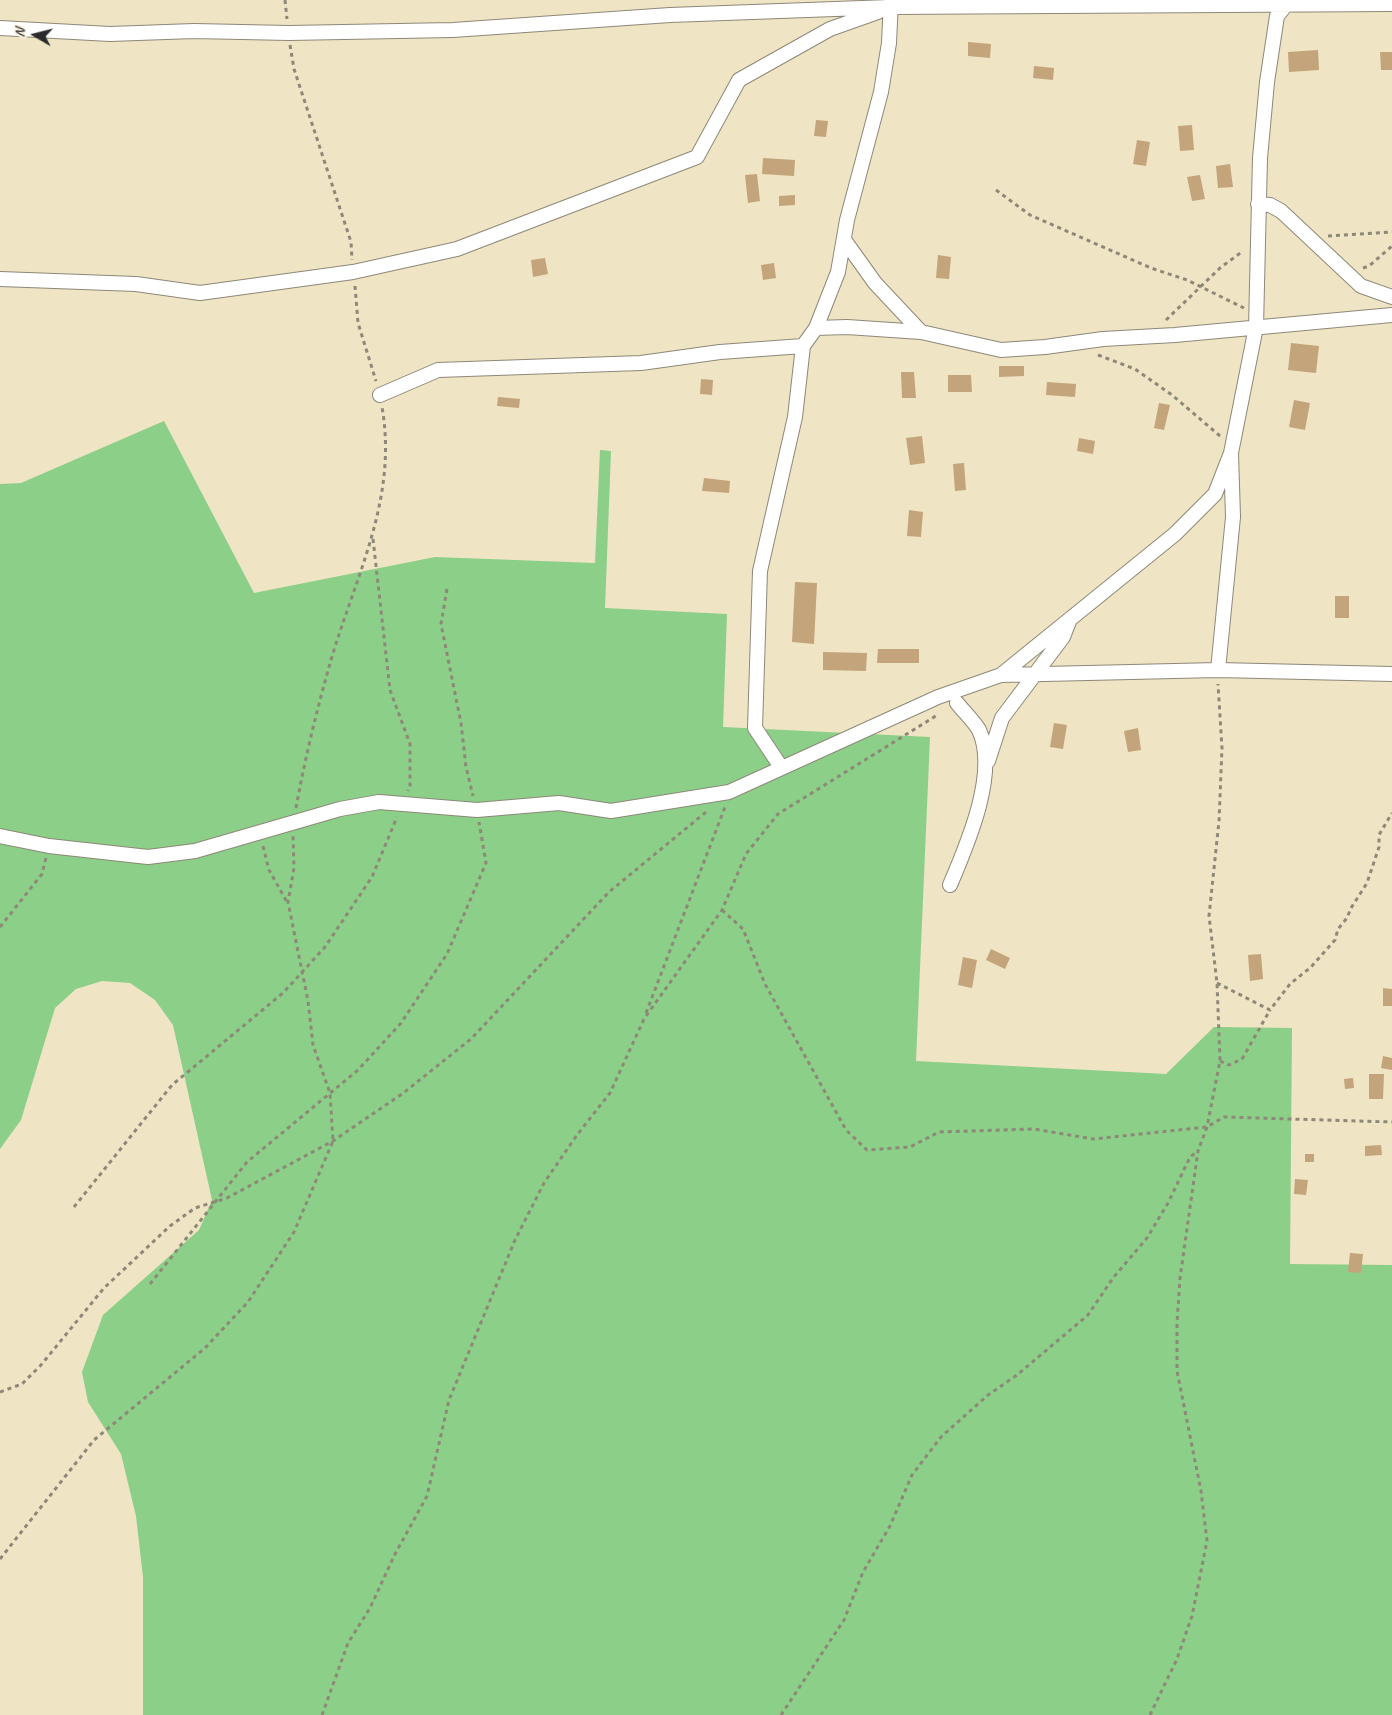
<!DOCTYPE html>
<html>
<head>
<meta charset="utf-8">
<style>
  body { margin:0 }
  #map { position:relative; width:1392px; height:1715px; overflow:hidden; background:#efe4c4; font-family:Caveat,sans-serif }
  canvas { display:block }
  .north { position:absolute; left:10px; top:10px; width:50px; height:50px; -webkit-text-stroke:4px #fcf5e5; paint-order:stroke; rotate:278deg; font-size:14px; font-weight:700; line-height:20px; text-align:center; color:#2b2b2b }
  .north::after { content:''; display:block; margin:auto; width:18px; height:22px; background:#2b2b2b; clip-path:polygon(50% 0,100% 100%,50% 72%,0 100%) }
</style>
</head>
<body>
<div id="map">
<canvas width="1392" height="1715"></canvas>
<div class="north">N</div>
</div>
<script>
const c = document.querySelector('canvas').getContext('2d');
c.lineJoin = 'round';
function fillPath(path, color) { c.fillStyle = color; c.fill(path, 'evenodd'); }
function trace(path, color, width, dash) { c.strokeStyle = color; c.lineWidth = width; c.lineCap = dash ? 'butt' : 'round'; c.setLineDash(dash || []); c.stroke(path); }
const green = new Path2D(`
  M164,421l90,172 181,-36 160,6 5,-113 11,1 -6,157 122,6 -4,113 207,10 -14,324 250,13 48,-47 78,1 -2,236 102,1v450h-1249v-138l-7,-61 -15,-62 -33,-52 -6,-30 21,-57 96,-85 13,-30 -39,-175 -18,-25 -25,-17 -28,-2 -26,8 -21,19 -34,112 -21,29v-665l21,-1z`);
const building = new Path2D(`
  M968,42l23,2 -1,14 -22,-2z
  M1318,50l1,20 -30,2 -1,-20z
  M1380,52h12v18h-11z
  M1034,66l20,2 -1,12 -20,-2z
  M816,120l12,1 -2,16 -12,-1z
  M1192,125l2,25 -14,1 -2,-25z
  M1137,140l13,2 -4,24 -13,-2z
  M763,158l32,2 -1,16 -32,-2z
  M1230,164l3,23 -15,1 -2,-22z
  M757,174l3,27 -12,2 -3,-28z
  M1200,175l5,24 -13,2 -5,-24z
  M795,195v10l-16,1v-10z
  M938,255l13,2 -2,22 -13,-1z
  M545,258l3,16 -15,3 -2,-17z
  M774,263l2,15 -13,2 -2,-15z
  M1291,343l28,3 -3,27 -28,-3z
  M999,366h25v10l-25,1z
  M901,372h13l2,26h-14z
  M948,375h23l1,17h-24z
  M701,379l12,1 -1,15 -12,-1z
  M1047,382l29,2 -1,13 -29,-2z
  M498,397l22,2 -1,9 -22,-2z
  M1294,400l16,3 -5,27 -16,-3z
  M1159,403l11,2 -6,25 -10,-2z
  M922,436l3,27 -15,2 -4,-27z
  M1079,438l16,3 -2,13 -16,-3z
  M964,463l2,27 -11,1 -2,-27z
  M704,478l26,3 -1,12 -27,-2z
  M909,510l14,2 -2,25 -14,-1z
  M795,582l22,1 -3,61 -22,-2z
  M1335,596h14v22h-14z
  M878,649h41v14h-42z
  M823,652l44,1 -1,18 -43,-1z
  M1054,723l13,2 -4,24 -13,-2z
  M1138,728l3,22 -13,2 -4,-21z
  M991,949l19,9 -5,11 -19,-9z
  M1261,954l2,25 -13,2 -2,-26z
  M963,957l14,3 -5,28 -14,-3z
  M1383,988l9,1v17h-9z
  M1383,1056l9,2v12l-11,-2z
  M1369,1074h15l-1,25h-14z
  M1353,1078l1,10 -9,1 -1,-10z
  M1381,1145l1,10 -17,1v-10z
  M1305,1154h9v8h-9z
  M1295,1179l13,1 -2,15 -12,-1z
  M1350,1253l13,1 -2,19 -13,-1z`);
const path = new Path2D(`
  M285,0l2,19
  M290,45l4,24 57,173 1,18
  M996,190l34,25 121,53 36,12 57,28
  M1328,236l64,-4
  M1363,268l6,-2 23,-20
  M355,286l3,37 18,58
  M1166,320l54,-52 23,-17
  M1098,355l37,14 37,26 48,41
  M373,539l17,151 20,54v42l-2,5
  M447,589l-6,35 20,99 5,44 7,29
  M296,808c9,-50 21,-99 35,-148 25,-85 67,-162 51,-253
  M263,846l6,24 18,32
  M722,910l21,19 22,55 81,146 21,20 43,-3 29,-15 95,-3 59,10 114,-12 17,-10 168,5
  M0,927l42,-53 4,-16
  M1217,983l53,27 20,-26 21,-17 24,-27 3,-11 9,-11 4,-10 16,-25 12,-36v-12l13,-22
  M646,1013l79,-206
  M1220,1061l9,4 13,-6 28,-49
  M74,1207l98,-122 111,-92 42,-46 47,-70 25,-60
  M150,1284l97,-122 111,-92 43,-47 46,-69 39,-91 -7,-41
  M0,1392l22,-8 19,-19 63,-77 66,-62 25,-18 32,-10 106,-57 69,-47 69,-55 138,-147 97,-80
  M0,1559l94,-119 111,-92 43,-46 46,-70 39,-91 -3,-48 -17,-48 -5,-44 -20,-99 6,-34 -1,-32
  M322,1715l26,-72 22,-35 25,-54 32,-58 22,-96 66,-160 29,-57 33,-48 33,-42 34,-74 78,-109 24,-56 32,-40 161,-100
  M781,1715l63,-95 19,-48 27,-46 22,-51 29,-38 47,-42 29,-20 71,-60 25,-37 34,-40 21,-35 22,-46 7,-5
  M1150,1715l27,-56 15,-43 15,-75 -6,-50 -24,-120v-48l3,-45 18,-127 9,-24 13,-66 -3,-78 -8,-67 10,-95 3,-73 -4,-64`);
const street = new Path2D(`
  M0,28l110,6 84,-3 95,2 164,-3 217,-15 220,-8 502,-3
  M1258,204l12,1 11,6 80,75 31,11
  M845,241l30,42 46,49
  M0,279l136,5 64,9 153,-21 104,-23 240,-92 42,-77 91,-51 48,-17
  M816,328l31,-1 74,5 80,18 44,-3 58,-8 72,-4 217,-20
  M380,395l58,-25 203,-7 79,-11 83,-6
  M1218,670l15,-153 -2,-64 25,-126 4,-169 7,-76 10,-66 13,-16
  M1001,675l217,-5 174,4
  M988,761l14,-43 61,-81 7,-18
  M781,767l-26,-39 5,-157 35,-154 8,-71 13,-18 22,-56 9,-52 34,-128 8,-49 2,-43
  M0,836l49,10 99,11 47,-6 145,-42 39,-7 98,8 82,-7 52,8 118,-19 209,-95 63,-22 174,-141 40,-40 16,-41
  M950,885c17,-40 49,-113 29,-155 -5,-9 -15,-18 -22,-27`);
fillPath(green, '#8bcf88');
fillPath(building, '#c4a47a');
trace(street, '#8d8878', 16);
trace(path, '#8d8878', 3, [4, 4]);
trace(street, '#fff', 14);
</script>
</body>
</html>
